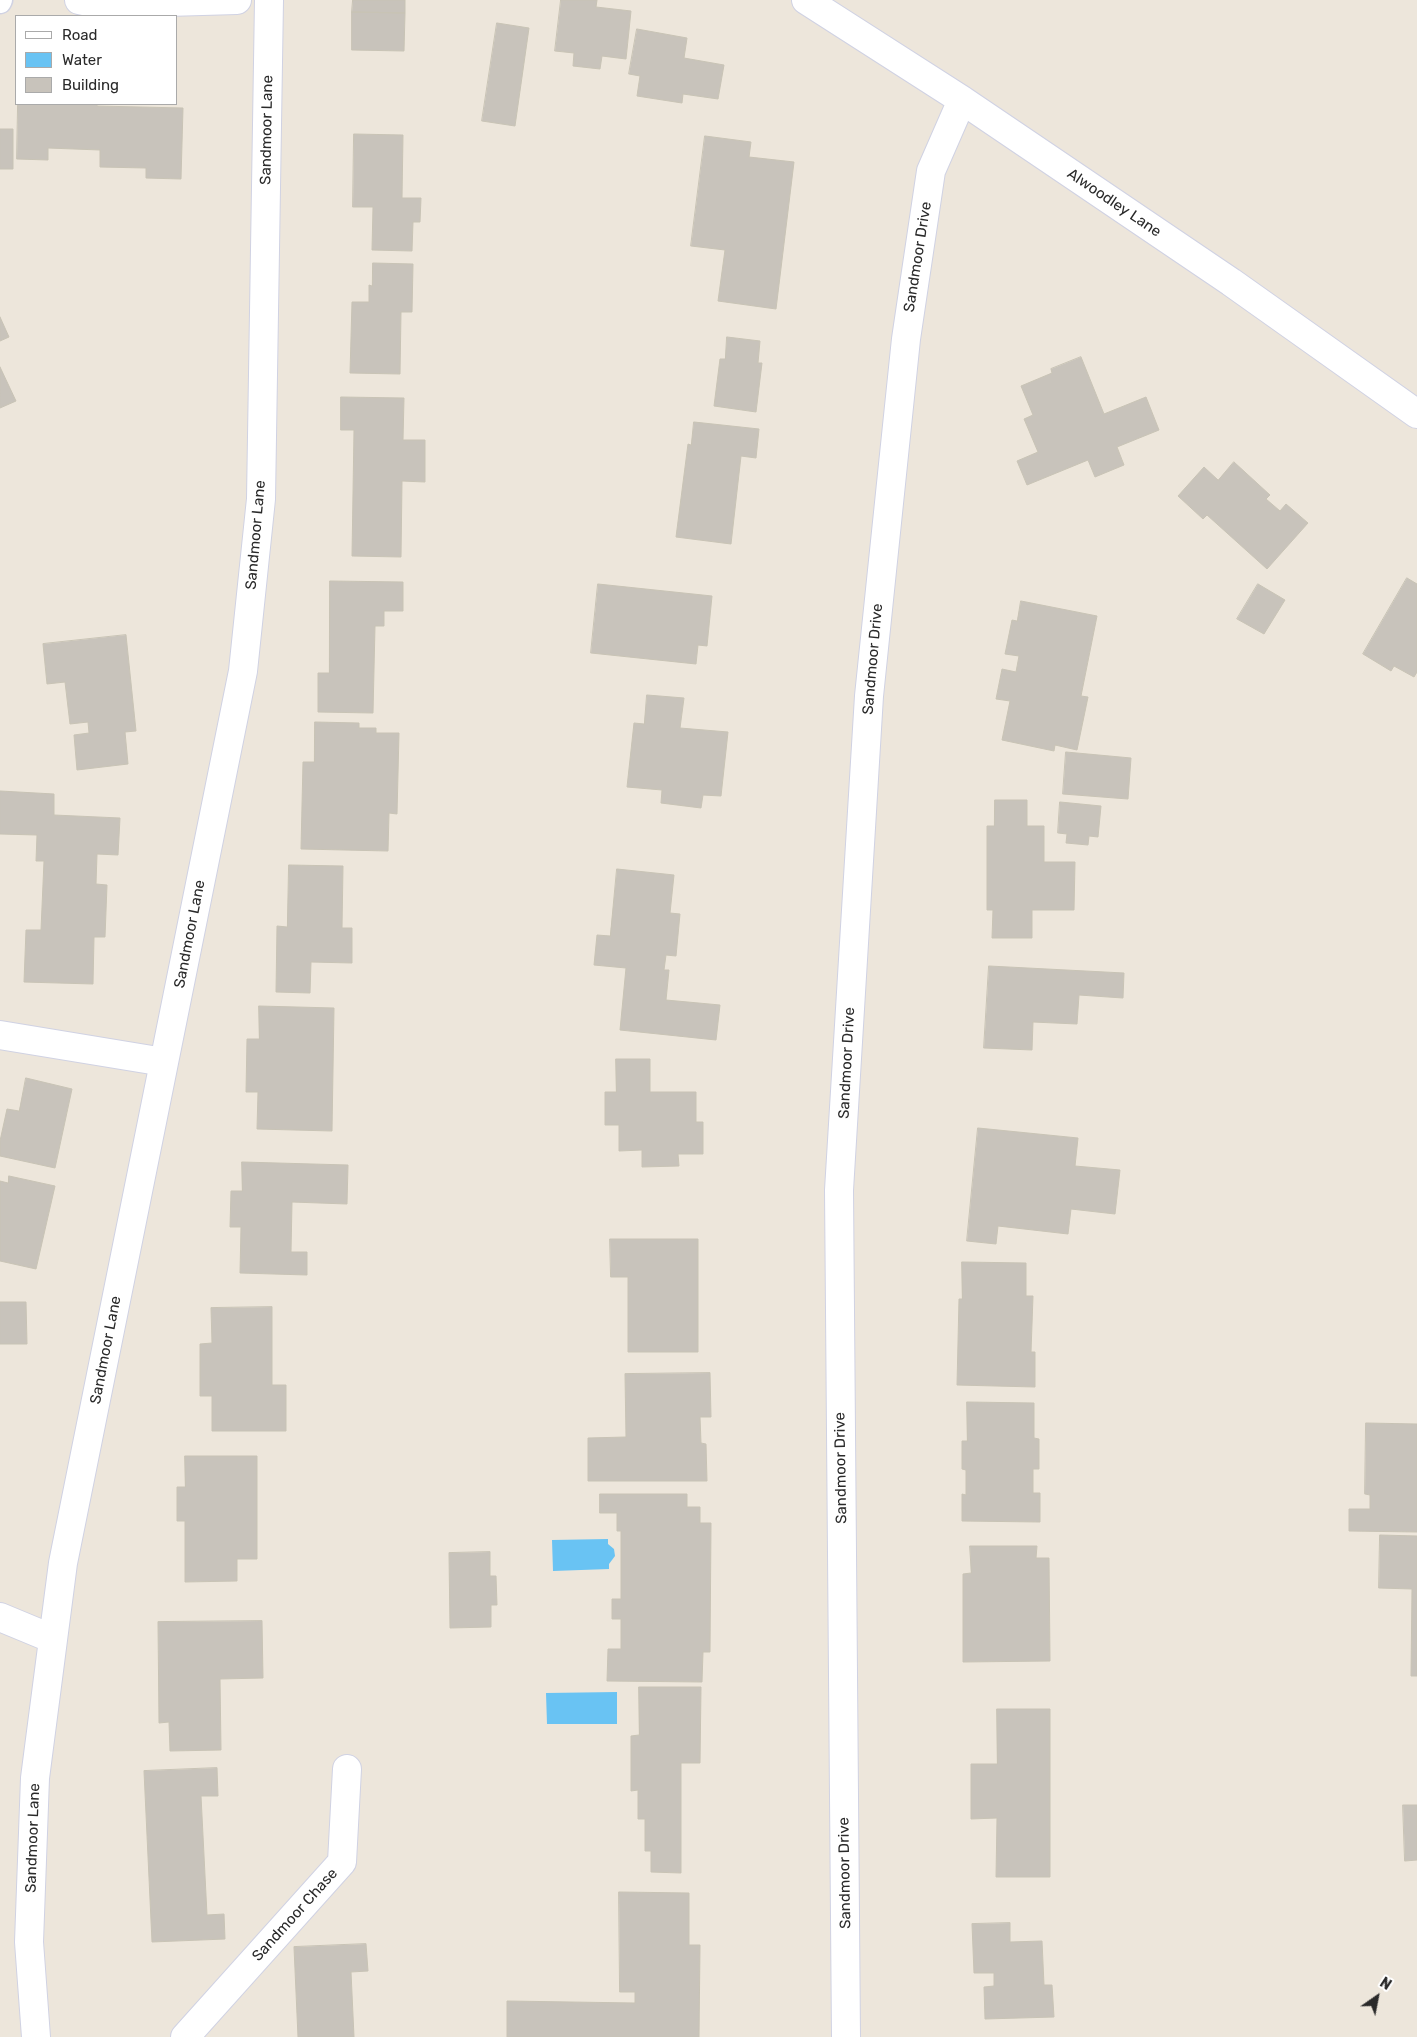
<!DOCTYPE html>
<html>
<head>
<meta charset="utf-8">
<style>
  body { margin:0 }
  #map { position:relative; width:1417px; height:2037px; overflow:hidden; background:#ede6db; font-family:Rubik,sans-serif }
  canvas { display:block }
  .legend { position:absolute; left:15px; top:15px; width:162px; height:90px; box-sizing:border-box; background:#fff; border:1px solid #aaa; margin:0; padding:6px 9px; list-style:none; font-size:15px; color:#2a2a2a }
  .legend li { display:flex; align-items:center; gap:10px; height:25px }
  .legend b { width:25px; border:1px solid #aaa }
  .north { position:absolute; left:1352px; top:1972px; width:50px; height:50px; -webkit-text-stroke:4px #fff; paint-order:stroke; rotate:33deg; font-size:14px; font-weight:700; line-height:20px; text-align:center; color:#2a2a2a }
  .north::after { content:''; display:block; margin:auto; width:18px; height:22px; background:#2a2a2a; clip-path:polygon(50% 0,100% 100%,50% 72%,0 100%) }
</style>
</head>
<body>
<div id="map">
<canvas width="1417" height="2037"></canvas>
<ul class="legend">
<li><b style="height:6px;background:#fff"></b>Road</li>
<li><b style="height:14px;background:#69c3f3"></b>Water</li>
<li><b style="height:14px;background:#c8c3bb"></b>Building</li>
</ul>
<div class="north">N</div>
</div>
<script>
const c = document.querySelector('canvas').getContext('2d');
c.lineJoin = 'round';
function fillPath(path, color) { c.fillStyle = color; c.fill(path, 'evenodd'); }
function trace(path, color, width, dash) { c.strokeStyle = color; c.lineWidth = width; c.lineCap = dash ? 'butt' : 'round'; c.setLineDash(dash || []); c.stroke(path); }
function write(font, color, halo, rows, align = 'center') {
  c.font = font + ' Rubik,sans-serif'; c.lineWidth = 4.5; c.setLineDash([]); c.textBaseline = 'middle'; c.strokeStyle = halo; c.fillStyle = color; for (const [text, x, y, turn = 0] of rows) {
    c.save(); c.translate(x, y); c.rotate((+turn || 0) * Math.PI / 180); c.textAlign = isNaN(turn) ? turn : align; if (halo) c.strokeText(text, 0, 0); c.fillText(text, 0, 0); c.restore();
  }
}
const water = new Path2D(`
  M608,1539v5l6,5 1,7 -6,8v5l-56,2 -1,-31z
  M617,1692v32h-70l-1,-31z`);
const building = new Path2D(`
  M353,0h52v13l-53,-1z
  M561,0h36l-1,7 35,4 -5,48 -24,-3 -2,13 -27,-3 1,-13 -19,-2z
  M352,12l53,1 -1,38 -52,-1z
  M497,23l32,5 -14,98 -33,-5z
  M637,29l50,9 -3,20 40,7 -6,34 -35,-5 -1,9 -45,-7 3,-20 -11,-2z
  M18,104h79v2l86,2 -2,71 -35,-1v-10l-46,-1v-17l-52,-2v12l-31,-1z
  M0,129h13v40h-13z
  M354,134l49,1 -1,63h19l-1,24h-7l-1,29 -40,-1 1,-43h-20z
  M705,136l46,6 -2,15 45,5 -18,147 -58,-8 7,-51 -34,-4z
  M373,263l40,1 -1,48h-11l-1,62 -50,-1 2,-71h17v-17l3,1z
  M0,317l9,20 -9,4z
  M727,337l33,4 -2,22h4l-6,49 -42,-6 6,-47h5z
  M1081,357l23,57 42,-17 13,33 -42,17 7,18 -29,12 -7,-17 -61,25 -10,-24 21,-9 -14,-33 9,-4 -12,-29 31,-13 -1,-4z
  M0,367l16,34 -16,7z
  M341,397l63,1 -1,42h22v42l-23,-1 -1,76 -49,-1 2,-126h-13z
  M694,422l65,7 -3,29 -15,-2 -10,88 -55,-7 12,-93 3,1z
  M1234,462l36,33 -4,4 14,12 6,-7 22,19 -41,46 -60,-54 -4,4 -25,-23 26,-29 14,13z
  M1407,578l10,6v88l-3,5 -20,-11 -3,5 -28,-17z
  M330,581l73,1v29h-19v15h-9l-2,87 -55,-1v-39h11z
  M598,584l114,12 -5,50 -9,-1 -2,19 -105,-11z
  M1258,584l27,16 -21,34 -27,-15z
  M1021,601l76,15 -16,80 7,1 -11,53 -22,-5 -1,6 -52,-11 8,-39 -14,-2 6,-30 14,3 3,-16 -14,-2 7,-34 5,1z
  M126,635l10,96 -11,1 3,32 -51,6 -3,-35 15,-2 -1,-11 -18,2 -5,-42 -18,2 -4,-40z
  M647,695l37,3 -4,30 48,4 -7,64 -18,-1 -2,13 -40,-5 1,-13 -35,-3 7,-64 10,1z
  M315,722l44,1v5h17v5h23l-2,81 -8,-1 -1,38 -87,-2 2,-87h11z
  M1066,752l65,6 -3,41 -65,-5z
  M0,791l54,3v21l66,3 -2,37 -21,-1 -1,30 11,1 -2,52h-11l-1,47 -69,-2 2,-52h15l3,-69h-8l1,-26 -37,-1z
  M995,800h32v26h17v36h31l-1,48h-42v28h-40l1,-28h-6v-84h7z
  M1060,802l41,4 -3,31 -9,-1 -1,9 -22,-2 1,-9 -9,-1z
  M289,865l54,1 -1,62h10v35l-41,-1 -1,31 -34,-1 1,-66 10,1z
  M617,869l57,6 -4,38 10,1 -4,42 -10,-1 -2,15h5l-3,30 54,5 -4,35 -96,-10 6,-62 -32,-3 3,-30 13,1z
  M989,966l135,7 -1,25 -44,-3 -2,29 -44,-2 -1,28 -48,-2z
  M259,1006l75,2 -2,123 -75,-2 1,-37h-12l1,-53h12z
  M616,1059h34v33h46v30h7v32h-25l1,12 -37,1v-17l-23,1v-26h-14v-33h11z
  M26,1078l46,11 -17,79 -55,-12v-15l7,-32 12,2z
  M978,1128l100,10 -3,28 45,4 -5,44 -44,-5 -3,25 -70,-8 -2,18 -29,-3z
  M242,1162l106,3 -1,39 -55,-2 -1,50h16v23l-67,-2 1,-46h-11l1,-36h11z
  M9,1176l46,10 -19,83 -36,-8v-80l8,2z
  M610,1239h88v113h-70v-75h-17z
  M962,1262l64,1v33h7l-2,56h4v35l-78,-2 2,-86h3z
  M0,1302h26l1,42h-27z
  M272,1307v78h14v46h-74v-35h-12v-52l12,-1 -1,-35z
  M710,1373l1,44h-11l1,26 5,1 1,37h-119v-43l38,-1 -1,-63z
  M967,1402l67,1v35l5,1v30h-6v24h7v29l-78,-1v-27l4,1v-25l-4,-1v-28h5z
  M1366,1423l51,1v108l-68,-1v-22h21v-14l-5,-1z
  M185,1456h72v103h-20v22l-52,1v-61h-8v-34h8z
  M600,1494h87v13h13v16h11l-1,129h-7l-1,30 -95,-1 1,-32h13v-30h-9v-20h9v-68h-4v-18h-17z
  M1380,1535l37,1v140h-6l1,-87 -33,-1z
  M970,1546h67l-1,12h13l1,103 -87,1v-88l8,-1z
  M490,1552v24h6l1,29h-6v22l-41,1 -1,-75z
  M262,1621l1,57 -43,1 1,71 -51,1 -1,-29 -10,1 -1,-101z
  M639,1687h62l-1,76h-19v110l-30,-1v-21h-6v-32h-7v-29l-7,1v-55l8,-1z
  M997,1709h53v168h-54l1,-59 -26,1v-55h26z
  M217,1768l1,28h-17l6,119 17,-1 1,25 -73,3 -8,-171z
  M1403,1805h14v55l-12,1z
  M619,1892l70,1v52h11l-1,92h-192v-36l128,2v-11h-15z
  M1010,1923v19l32,-1 2,44h8l2,32 -69,2 -1,-32 10,-1v-13h-20l-2,-49z
  M366,1944l2,27 -17,1 3,65h-56l-4,-90z`);
const lane = new Path2D(`
  M0,2l1,-2`);
const street = new Path2D(`
  M79,0l19,4 139,-4
  M806,0l156,100 269,182 186,132
  M0,1035l164,27
  M0,1617l53,22
  M36,2037l-7,-95 6,-164 28,-215 180,-892 18,-172 8,-499
  M185,2037l157,-175 5,-93
  M846,2037l-7,-847 30,-494 37,-357 25,-168 31,-71`);
const streetNames = [
  ["Sandmoor Lane",267,130,-89],
  ["Alwoodley Lane",1114,203,34],
  ["Sandmoor Drive",918,257,-81],
  ["Sandmoor Lane",256,535,-85],
  ["Sandmoor Drive",873,659,-85],
  ["Sandmoor Lane",190,934,-79],
  ["Sandmoor Drive",847,1063,-87],
  ["Sandmoor Lane",106,1350,-79],
  ["Sandmoor Drive",841,1468,-91],
  ["Sandmoor Lane",33,1838,-88],
  ["Sandmoor Drive",845,1873,-91],
  ["Sandmoor Chase",295,1915,-48]
];
fillPath(water, '#69c3f3');
fillPath(building, '#c8c3bb');
trace(building, '#c8c3b5', 1);
trace(lane, '#d0d2e3', 25);
trace(street, '#d0d2e3', 30);
trace(lane, '#fff', 22);
trace(street, '#fff', 28);
write('15px', '#2a2a2a', '#fff', streetNames);
</script>
</body>
</html>
